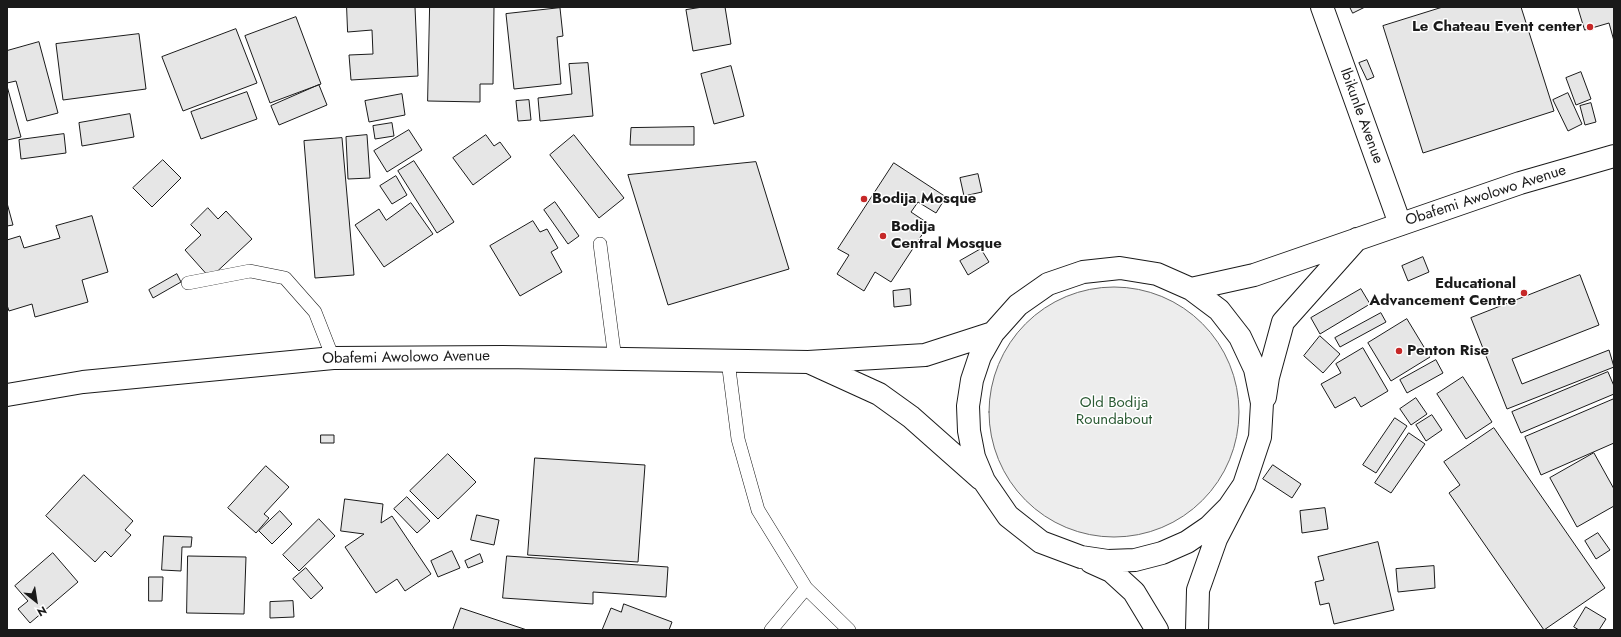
<!DOCTYPE html>
<html>
<head>
<meta charset="utf-8">
<style>
  body { margin:0 }
  #map { position:relative; width:1621px; height:637px; overflow:hidden; background:#fff; font-family:Jost,sans-serif }
  canvas { display:block }
  .frame { position:absolute; inset:0; border:8px solid #1a1a1a; pointer-events:none }
  .north { position:absolute; left:16px; top:581px; width:40px; height:40px; -webkit-text-stroke:3px #fff; paint-order:stroke; rotate:150deg; font-size:11px; font-weight:700; line-height:16px; text-align:center; color:#1a1a1a }
  .north::after { content:''; display:block; margin:auto; width:14px; height:18px; background:#1a1a1a; clip-path:polygon(50% 0,100% 100%,50% 72%,0 100%) }
</style>
</head>
<body>
<div id="map">
<canvas width="1621" height="637"></canvas>
<div class="frame"></div>
<div class="north">N</div>
</div>
<script>
const c = document.querySelector('canvas').getContext('2d');
c.lineJoin = 'round';
function fillPath(path, color) { c.fillStyle = color; c.fill(path, 'evenodd'); }
function trace(path, color, width, dash) { c.strokeStyle = color; c.lineWidth = width; c.lineCap = dash ? 'butt' : 'round'; c.setLineDash(dash || []); c.stroke(path); }
function write(font, color, halo, rows, align = 'center') {
  c.font = font + ' Jost,sans-serif'; c.lineWidth = 3; c.setLineDash([]); c.textBaseline = 'middle'; c.strokeStyle = halo; c.fillStyle = color; for (const [text, x, y, turn = 0] of rows) {
    c.save(); c.translate(x, y); c.rotate((+turn || 0) * Math.PI / 180); c.textAlign = isNaN(turn) ? turn : align; if (halo) c.strokeText(text, 0, 0); c.fillText(text, 0, 0); c.restore();
  }
}
const built = new Path2D(`
  M989 412a125 125 0 1 1 250 0a125 125 0 1 1-250 0Z`);
const building = new Path2D(`
  M347,7h68l3,69 -67,4 -2,-25 24,-1 -1,-24 -24,2z
  M430,7h64l-1,77h-13v18l-52,-1z
  M703,7h22l6,37 -38,7 -7,-41z
  M1350,7h15l-12,6z
  M1443,7h78l33,104 -131,42 -40,-127z
  M1578,7h36v34l-5,-18 -24,7z
  M560,8l3,28 -6,1 4,47 -47,5 -8,-75z
  M296,17l25,67 -51,19 -25,-67z
  M236,29l21,54 -74,28 -21,-54z
  M139,34l7,55 -83,11 -7,-56z
  M39,42l19,71 -31,8 -11,-40 -9,2v-32z
  M1367,60l7,17 -7,3 -8,-17z
  M588,63l5,53 -53,5 -2,-23 34,-4 -3,-30z
  M731,66l13,50 -30,8 -13,-50z
  M1581,72l10,27 -15,6 -10,-27z
  M319,85l8,20 -48,20 -8,-19z
  M7,86l14,51 -14,3z
  M247,92l10,27 -56,20 -10,-27z
  M1568,93l14,31 -14,7 -15,-31z
  M402,94l3,21 -36,7 -4,-21z
  M529,100l2,20 -13,1 -2,-20z
  M1591,103l5,19 -11,3 -5,-19z
  M130,114l4,23 -52,9 -3,-23z
  M392,123l2,13 -19,3 -2,-13z
  M694,127v18h-64l1,-17z
  M409,130l13,20 -35,22 -13,-21z
  M64,134l2,19 -45,6 -2,-19z
  M367,135l3,43 -22,1 -2,-42z
  M486,135l8,11 6,-4 11,15 -38,28 -20,-27z
  M574,135l50,63 -25,20 -49,-63z
  M342,138l12,137 -39,3 -11,-137z
  M163,160l18,18 -29,29 -19,-19z
  M414,161l40,61 -17,11 -39,-62z
  M756,162l33,107 -121,36 -40,-130z
  M894,163l52,34 -10,16 -18,-11 -7,10 18,12 -38,58 -16,-10 -11,19 -27,-17 12,-19 -11,-6z
  M978,174l4,18 -18,4 -4,-18z
  M396,176l11,19 -15,9 -12,-18z
  M555,202l24,34 -11,8 -24,-34z
  M7,203l6,22 -6,1z
  M411,203l22,31 -49,33 -29,-42 24,-16 7,11z
  M208,208l10,11 8,-8 26,28 -42,39 -25,-28 16,-15 -10,-10z
  M92,216l16,56 -26,8 6,22 -53,15 -3,-13 -23,7 -2,-6v-65l13,-4 4,12 36,-10 -4,-12z
  M533,221l7,11 7,-3 11,19 -7,4 11,20 -42,24 -30,-50z
  M981,249l8,13 -21,13 -8,-14z
  M1423,257l6,15 -21,9 -6,-15z
  M177,274l4,8 -28,16 -4,-8z
  M1580,275l19,50 -87,34 10,25 87,-34 5,17 -107,42 -36,-91z
  M910,289l1,16 -17,2 -1,-16z
  M1361,289l9,15 -50,30 -9,-16z
  M1381,313l5,9 -46,25 -5,-9z
  M1407,319l23,38 -39,24 -23,-38z
  M1320,336l20,18 -17,19 -19,-17z
  M1363,348l25,43 -27,16 -6,-10 -20,11 -14,-24 20,-11 -5,-9z
  M1436,360l7,13 -36,20 -7,-13z
  M1608,372l6,14v8l-93,39 -9,-21z
  M1463,377l29,45 -26,17 -29,-45z
  M1416,398l11,16 -16,11 -11,-16z
  M1614,399v44l-73,32 -16,-38z
  M1432,415l10,15 -16,11 -10,-16z
  M1395,418l12,8 -31,47 -13,-8z
  M1494,428l111,160 -61,42 -95,-137 11,-8 -16,-23z
  M1409,433l16,11 -34,49 -16,-10z
  M321,435h13v8h-13z
  M1594,453l20,36v17l-37,21 -27,-49z
  M448,454l28,28 -38,37 -28,-28z
  M535,458l110,7 -7,97 -110,-7z
  M1273,465l28,19 -9,14 -29,-19z
  M266,466l23,21 -25,27 5,4 -13,15 -28,-25z
  M84,475l49,46 -8,9 6,5 -20,22 -6,-6 -10,11 -49,-46z
  M407,497l23,24 -13,12 -23,-24z
  M345,499l38,5 -2,19 11,-7 39,58 -26,17 -8,-12 -21,14 -31,-46 19,-13 -23,-3z
  M1325,508l3,21 -26,4 -2,-22z
  M280,511l12,13 -20,20 -13,-13z
  M477,515l22,5 -5,25 -23,-5z
  M319,519l16,17 -36,35 -16,-16z
  M1598,533l12,17 -14,9 -11,-18z
  M164,536l28,1 -1,10h-9l-1,24 -19,-1z
  M1378,542l16,68 -60,14 -5,-21 -9,2 -5,-23 9,-2 -6,-23z
  M452,551l8,17 -22,9 -7,-16z
  M53,553l25,29 -48,41 -12,-14 10,-8 -13,-15z
  M480,554l3,8 -15,6 -3,-7z
  M188,556l58,1 -2,57 -57,-1z
  M507,556l161,11 -2,30 -73,-5v12l-90,-6z
  M1434,566l1,22 -37,4 -2,-23z
  M306,568l17,20 -12,11 -18,-20z
  M149,577h14l-1,24h-13z
  M293,601l1,16 -24,1v-16z
  M624,604l48,18 -3,8h-67l9,-22 10,4z
  M1586,607l20,12 -7,11h-20l-5,-3z
  M461,608l66,22h-74z`);
const lane = new Path2D(`
  M600,244l15,115
  M188,283l62,-12 35,7 30,34 18,46
  M728,361l10,78 20,71 48,78 43,42
  M771,630l35,-42`);
const street = new Path2D(`
  M1322,7l78,217`);
const secondary = new Path2D(`
  M1191,289l63,-14 266,-92 94,-27
  M811,363l68,31 32,23 70,62
  M7,395l76,-13 250,-24 170,-1 305,5 117,-7 68,-22
  M1265,397l3,-20 15,-55 74,-83
  M1091,562l20,9 23,21 23,38
  M1197,630l1,-40 18,-51 28,-54 16,-48 2,-34 -7,-34 -15,-32 -21,-27 -28,-21 -34,-15 -37,-6 -37,4 -35,12 -30,21 -25,28 -13,23 -8,24 -4,26 1,25 5,26 10,24 24,35 33,26 40,15 27,4 27,-1 27,-7 25,-11 22,-15 20,-20 15,-22`);
const markers = [
  [1590,27,4,"#c62828"],
  [864,199,4,"#c62828"],
  [883,236,4,"#c62828"],
  [1524,293,4,"#c62828"],
  [1399,351,4,"#c62828"]
];
const poiNames = [
  ["Le Chateau Event center",1582,27,"right"],
  ["Bodija Mosque",872,199],
  ["Bodija",891,227],
  ["Central Mosque",891,244],
  ["Educational",1516,284,"right"],
  ["Advancement Centre",1516,301,"right"],
  ["Penton Rise",1407,351]
];
const streetNames = [
  ["Ibikunle Avenue",1361,116,70],
  ["Obafemi Awolowo Avenue",1486,196,-18],
  ["Obafemi Awolowo Avenue",406,358,-1]
];
const parkNames = [
  ["Old Bodija",1114,403],
  ["Roundabout",1114,420]
];
fillPath(built, '#ededed');
trace(built, '#6a6a6a', 1);
fillPath(building, '#e6e6e6');
trace(building, '#1a1a1a', 1);
trace(lane, '#1a1a1a', 14);
trace(street, '#1a1a1a', 24);
trace(secondary, '#1a1a1a', 24);
trace(lane, '#fff', 13);
trace(street, '#fff', 22);
trace(secondary, '#fff', 22);
for (const [x, y, r, color] of markers) { const dot = new Path2D(); dot.arc(x, y, r, 0, 2 * Math.PI); c.fillStyle = color; c.fill(dot); trace(dot, '#fff', 1.5); }
write('bold 15px', '#1a1a1a', '#fff', poiNames, 'left');
write('15px', '#1a1a1a', '#fff', streetNames);
write('15px', '#2b5a34', '#fff', parkNames);
</script>
</body>
</html>
